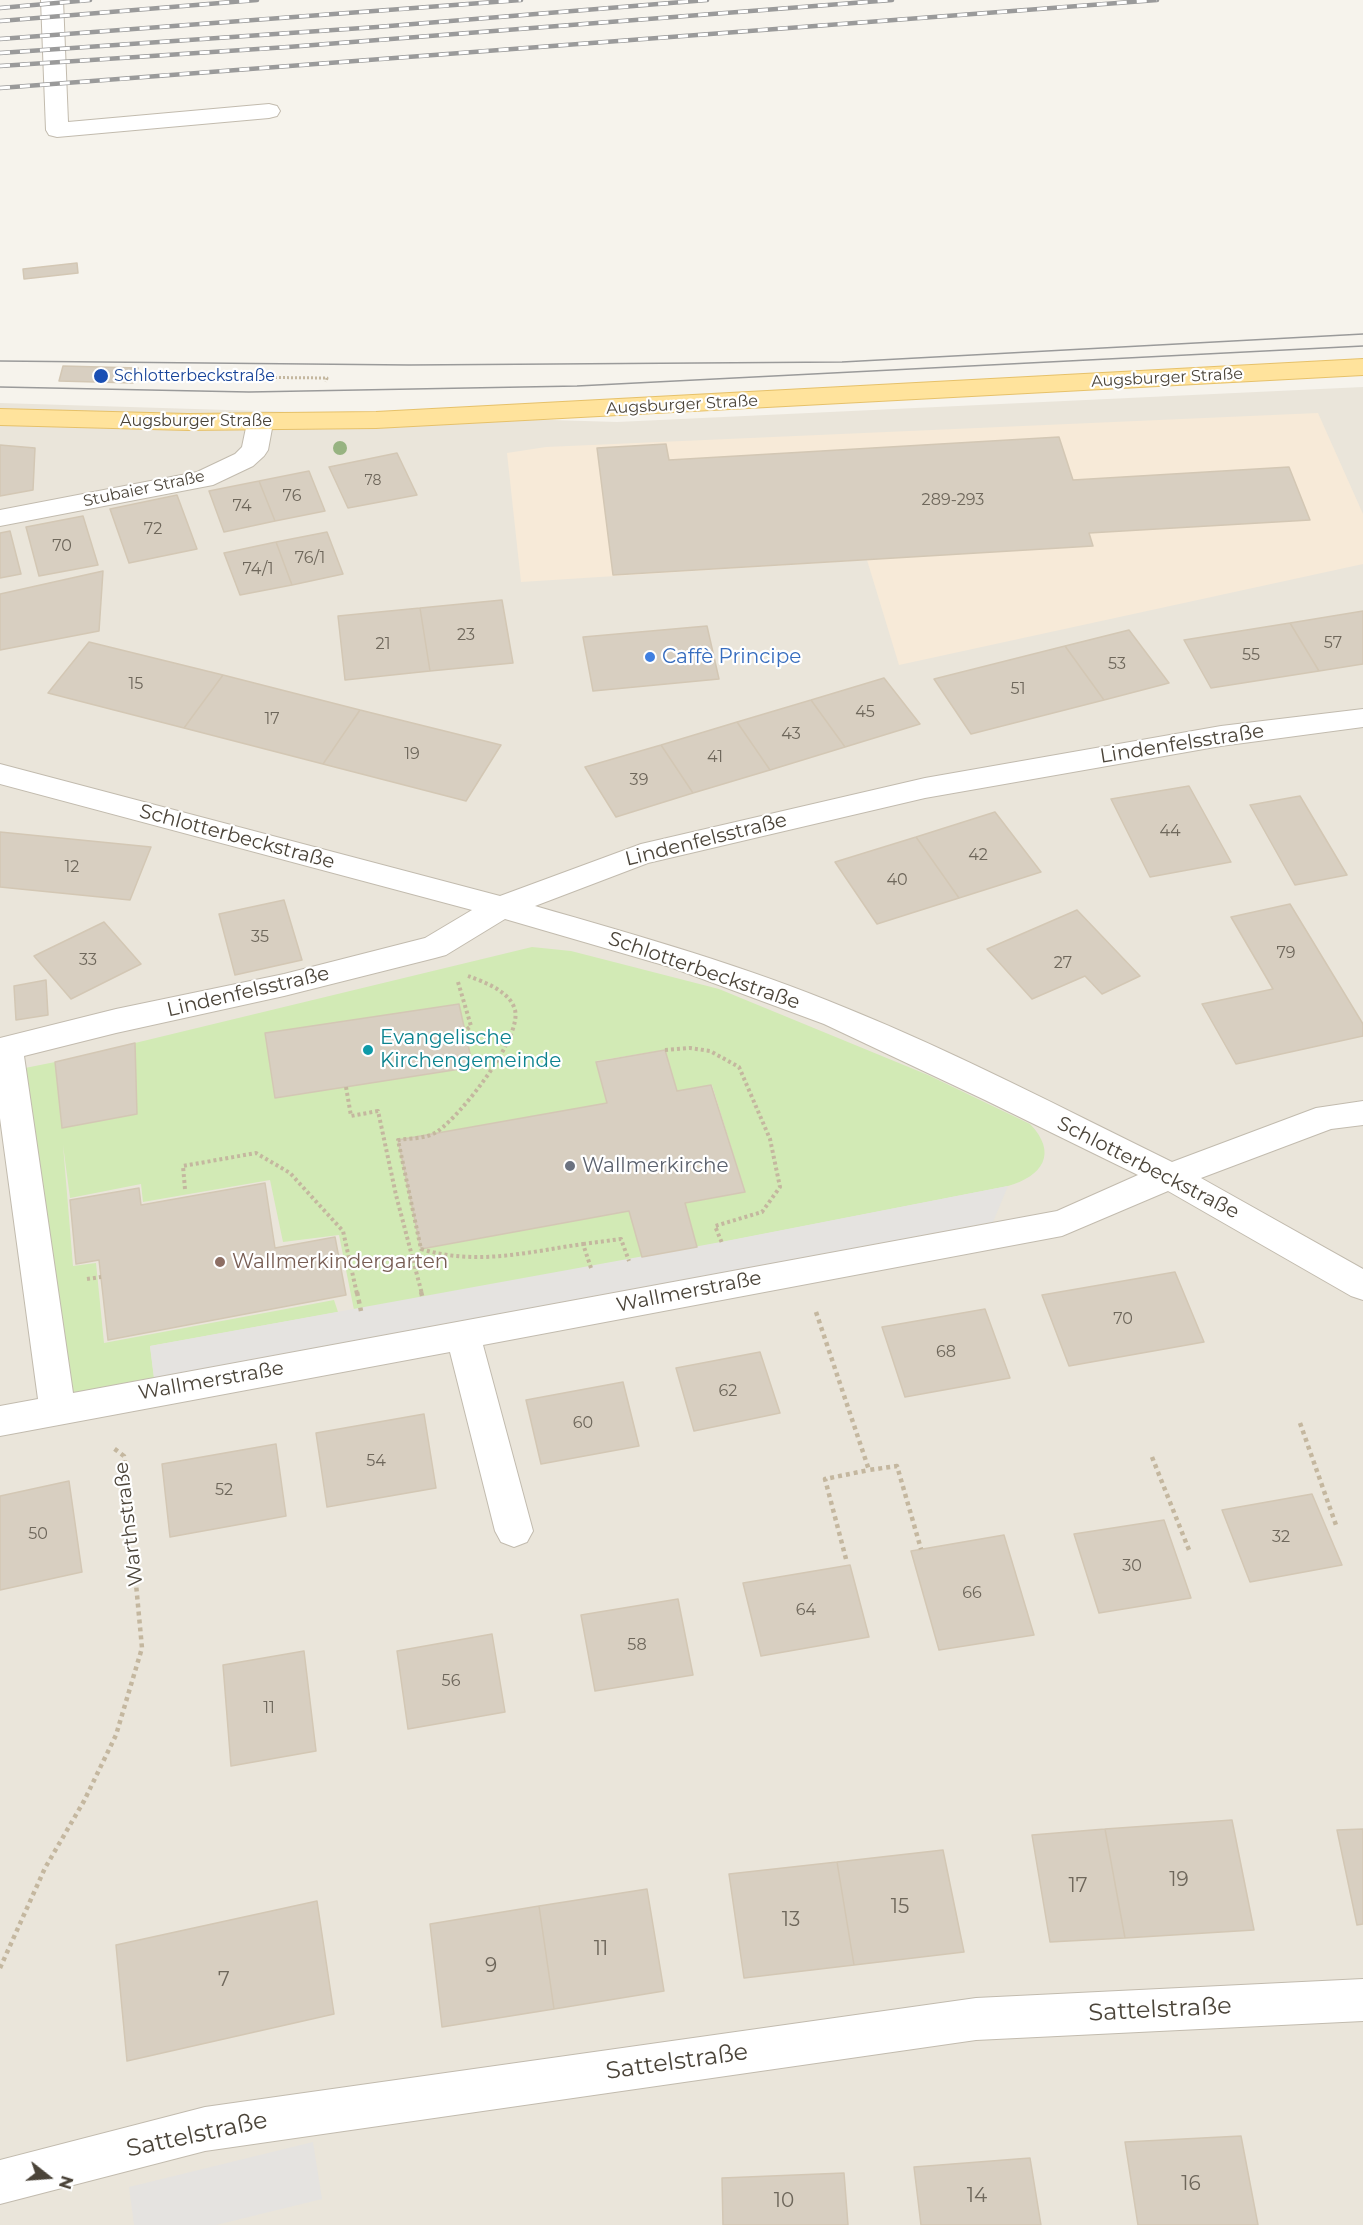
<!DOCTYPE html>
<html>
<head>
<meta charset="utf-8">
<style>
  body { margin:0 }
  #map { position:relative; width:1363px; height:2225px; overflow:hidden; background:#f6f3ec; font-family:Montserrat,sans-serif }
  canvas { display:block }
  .north { position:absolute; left:18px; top:2147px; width:60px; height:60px; -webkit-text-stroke:4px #fff; paint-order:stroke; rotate:107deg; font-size:16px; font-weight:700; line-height:24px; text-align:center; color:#4b4439 }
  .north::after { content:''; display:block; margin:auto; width:21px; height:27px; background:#4b4439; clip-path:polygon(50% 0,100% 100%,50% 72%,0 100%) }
</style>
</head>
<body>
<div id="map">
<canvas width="1363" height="2225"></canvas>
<div class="north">N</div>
</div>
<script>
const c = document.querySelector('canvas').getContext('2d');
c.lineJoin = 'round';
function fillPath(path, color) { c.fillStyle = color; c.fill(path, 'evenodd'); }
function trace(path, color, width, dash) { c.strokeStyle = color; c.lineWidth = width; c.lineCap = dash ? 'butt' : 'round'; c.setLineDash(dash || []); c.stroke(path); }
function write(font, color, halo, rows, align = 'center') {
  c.font = font + ' Montserrat,sans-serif'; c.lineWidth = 4.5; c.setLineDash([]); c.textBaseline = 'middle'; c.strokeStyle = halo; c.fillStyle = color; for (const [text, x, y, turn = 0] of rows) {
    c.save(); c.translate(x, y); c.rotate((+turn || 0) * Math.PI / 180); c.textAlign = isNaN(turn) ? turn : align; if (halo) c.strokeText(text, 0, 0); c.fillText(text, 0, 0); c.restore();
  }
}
const residential = new Path2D(`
  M1363,387v1838h-1363v-1822l617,19z`);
const commercial = new Path2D(`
  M1318,413l45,101v50l-464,101 -32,-105 -346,22 -14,-129 39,-6z`);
const green = new Path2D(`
  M532,947l39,4 148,38 209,86 102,49c28,29 13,52 -22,62l-311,61 -12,-44 60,-11 -33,-107 -35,6 -13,-41 -68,11 11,42 -209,37 23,109 208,-38 13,46 -288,53 -15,-75 -56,7 -13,-62 -127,22 -2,-18 -71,14 -7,-53 10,121 23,-3 8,80 230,-43 4,12 -188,34 4,32 -92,19 -42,-328 35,-7 7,66 75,-14 -2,-71z`);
const parking = new Path2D(`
  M1008,1186l-15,36 -839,156 -4,-32 571,-104z
  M313,2142l9,57 -106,26h-82l-5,-38z`);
const building = new Path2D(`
  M77,263l1,10 -54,6 -1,-10z
  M63,366l75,2 -5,15 -74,-2z
  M1059,437l14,43 216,-13 21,53 -221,13 4,13 -480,29 -16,-127 69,-4 3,16z
  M0,445l35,3 -2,42 -33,6z
  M397,453l20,42 -69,13 -19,-41z
  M309,471l16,40 -50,10 -16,-40z
  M259,481l16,40 -51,11 -15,-41z
  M177,495l20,54 -68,14 -19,-54z
  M83,516l15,49 -59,11 -13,-49z
  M10,531l11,43 -21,4v-45z
  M327,532l16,42 -51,11 -16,-43z
  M276,542l16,43 -52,10 -16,-42z
  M103,571l-4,60 -99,19v-56z
  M502,600l11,63 -83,8 -10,-63z
  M420,608l10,63 -85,9 -7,-64z
  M1363,611v53l-44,7 -29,-48z
  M1290,623l29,48 -108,17 -27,-48z
  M707,626l12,53 -126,12 -10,-54z
  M1129,630l40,53 -65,17 -39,-54z
  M89,642l134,33 -39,53 -136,-35z
  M1065,646l39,54 -133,34 -37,-55z
  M223,675l137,35 -37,54 -139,-36z
  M884,678l36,46 -75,23 -34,-47z
  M811,700l34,47 -75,23 -33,-48z
  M360,710l141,35 -35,56 -143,-37z
  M737,722l33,48 -77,23 -32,-48z
  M661,745l32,48 -77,24 -31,-50z
  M1189,786l42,76 -81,15 -39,-78z
  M1300,796l47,79 -52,10 -45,-80z
  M995,812l46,60 -82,26 -43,-61z
  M0,832l151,15 -21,53 -130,-13z
  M916,837l43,61 -82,26 -42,-62z
  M284,900l18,60 -67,15 -16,-61z
  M1290,904l73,120v12l-127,28 -34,-60 71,-15 -42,-72z
  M1077,910l63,66 -38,18 -17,-18 -53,23 -45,-50z
  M104,922l37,42 -70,35 -37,-43z
  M46,980l2,35 -32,5 -2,-34z
  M459,1004l14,63 -198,31 -10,-65z
  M135,1043l2,71 -75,14 -7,-66z
  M665,1050l12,41 34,-6 34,107 -60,11 12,44 -55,10 -13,-46 -208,38 -23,-109 209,-37 -11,-41z
  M265,1183l10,65 60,-11 11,58 -238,45 -9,-80 -23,4 -6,-64 69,-12 2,17z
  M1175,1272l29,70 -135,24 -27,-71z
  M985,1309l25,69 -105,19 -23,-70z
  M760,1352l20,61 -86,18 -18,-63z
  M623,1382l16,64 -98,18 -15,-64z
  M424,1414l12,74 -109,19 -11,-74z
  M276,1444l10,72 -116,21 -8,-73z
  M69,1481l13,91 -82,18v-94z
  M1312,1494l30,71 -92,17 -28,-72z
  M1164,1520l27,78 -92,15 -25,-79z
  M1004,1535l30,100 -95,15 -28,-99z
  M850,1565l19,72 -108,19 -18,-73z
  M678,1599l15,76 -98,16 -14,-76z
  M492,1634l13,78 -97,17 -11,-78z
  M304,1651l12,100 -85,15 -8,-101z
  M1232,1820l22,110 -129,8 -20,-109z
  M1105,1829l20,109 -75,4 -18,-107z
  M1363,1829v95l-6,1 -20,-95z
  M943,1850l21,102 -110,13 -17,-103z
  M837,1862l17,103 -110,13 -15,-104z
  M647,1889l17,102 -110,18 -15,-103z
  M317,1901l17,113 -207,47 -11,-116z
  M539,1906l15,103 -112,18 -12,-103z
  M1241,2136l17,89h-120l-13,-83z
  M1030,2158l11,67h-120l-7,-58z
  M844,2173l4,52h-125l-1,-47z`);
const pathFar2 = new Path2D(`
  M223,377l104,1 -1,4`);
const pathFar1 = new Path2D(`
  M468,976c16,6 42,15 47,34 7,28 -54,105 -77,121 -11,8 -27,7 -40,9l23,109c55,17 107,3 162,-5l8,24
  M458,982l13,44 -6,5
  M665,1050l25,-2 20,3 29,16 31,72 10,48 -18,25 -47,14 7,17
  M346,1087l5,29 27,-5 18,84 26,99
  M185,1189l-2,-23 73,-13 34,20 53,58 14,63
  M583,1244l38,-5 8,22
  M87,1279l14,-2`);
const path = new Path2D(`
  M357,1292l4,19
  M421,1292l2,7
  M816,1312l53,158 28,-4 24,83
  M1300,1423l37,105
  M1152,1457l37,93
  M846,1559l-21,-80 44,-9
  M0,1968l45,-100 39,-67 32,-66 26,-87 -18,-192 -12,-9`);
const minor = new Path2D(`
  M41,0h22l5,122 201,-18 8,2 3,5 -3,5 -8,2 -212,19 -8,-2 -3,-5z
  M260,415l9,3 4,5 -5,27 -4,6 -11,10 -40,19 -213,41v-16l197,-38 38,-18 7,-7 5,-24 4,-5z
  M1363,709v18l-142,19 -296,52 -277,65 -113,43c105,30 210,60 311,102 111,45 218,101 326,154l144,-54 47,-7v24l-32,4 -130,49 162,91v31l-12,-4 -183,-105 -106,45 -579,109 50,186 -6,11 -13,5 -13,-5 -6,-11 -45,-179 -450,84v-30l38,-7 -38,-281v-80l116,-29 168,-35 141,-36 47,-28 -472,-126v-20l500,132 141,-52 284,-66 296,-52zM505,919l165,48 154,57 161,76 153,75 -81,36 -984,182 -49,-337 92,-23 168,-37 151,-38 11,-3z
  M1363,1979v42l-387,19 -771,111 -205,53v-44l205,-53 771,-109z`);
const major = new Path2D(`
  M1363,359v16l-987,53 -188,2 -188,-5v-16l188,5 188,-2z`);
const tram = new Path2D(`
  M0,361l409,4 433,-3 521,-28
  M0,387l249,5 328,-6 786,-40`);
const rail = new Path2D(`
  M0,8l90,-8
  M0,21l257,-21
  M0,39l521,-39
  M0,53l377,-26 330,-27
  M0,66l288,-19 604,-47
  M0,88l1157,-88`);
const trees = [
  [340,448]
];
const markers = [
  [101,376,8,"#1a4fb4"],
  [650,657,6,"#3f7fe0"],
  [368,1050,6,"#0f9aa8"],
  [570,1166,6,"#6b7280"],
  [220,1262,6,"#8d6e63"]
];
const farNumbernames = [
  ["78",373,481]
];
const farTransitnames = [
  ["Schlotterbeckstraße",114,376]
];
const farStreetnames = [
  ["Augsburger Straße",1167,378,-3],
  ["Augsburger Straße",682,405,-3],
  ["Augsburger Straße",196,421],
  ["Stubaier Straße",144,489,-12]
];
const numberNames = [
  ["76",292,496],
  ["289-293",953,500],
  ["74",242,506],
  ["72",153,529],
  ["70",62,546],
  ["76/1",310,558],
  ["74/1",258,569],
  ["23",466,635],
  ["57",1333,643],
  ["21",383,644],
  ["55",1251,655],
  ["53",1117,664],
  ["15",136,684],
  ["51",1018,689],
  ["45",865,712],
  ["17",272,719],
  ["43",791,734],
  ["19",412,754],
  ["41",715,757],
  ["39",639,780],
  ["44",1170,831],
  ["42",978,855],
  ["12",72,867],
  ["40",897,880],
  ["35",260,937],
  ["79",1286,953],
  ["33",88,960],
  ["27",1063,963],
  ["70",1123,1319],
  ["68",946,1352],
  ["62",728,1391],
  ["60",583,1423],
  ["54",376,1461],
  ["52",224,1490],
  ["50",38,1534],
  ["32",1281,1537],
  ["30",1132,1566],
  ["66",972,1593],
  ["64",806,1610],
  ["58",637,1645],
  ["56",451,1681],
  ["11",269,1708]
];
const shopNames = [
  ["Caffè Principe",662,657]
];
const streetNames = [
  ["Lindenfelsstraße",1182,744,-9],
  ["Schlotterbeckstraße",237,837,15],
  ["Lindenfelsstraße",706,840,-14],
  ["Schlotterbeckstraße",704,971,19],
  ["Lindenfelsstraße",248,992,-13],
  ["Schlotterbeckstraße",1148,1168,27],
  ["Wallmerstraße",689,1292,-11],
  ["Wallmerstraße",211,1381,-10],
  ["Warthstraße",129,1524,-97]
];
const cultureNames = [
  ["Evangelische",380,1038],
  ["Kirchengemeinde",380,1061]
];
const worshipNames = [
  ["Wallmerkirche",582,1166]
];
const educationNames = [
  ["Wallmerkindergarten",232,1262]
];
const nearNumbernames = [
  ["19",1179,1880],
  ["17",1078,1886],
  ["15",900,1907],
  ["13",791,1920],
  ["11",601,1949],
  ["9",491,1966],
  ["7",224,1980],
  ["16",1191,2184],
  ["14",977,2196],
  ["10",784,2201]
];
const nearStreetnames = [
  ["Sattelstraße",1160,2010,-3],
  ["Sattelstraße",677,2062,-8],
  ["Sattelstraße",197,2135,-12]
];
fillPath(residential, '#eae5da');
fillPath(commercial, '#f7ead8');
fillPath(green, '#d2eab5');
fillPath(parking, '#e5e3e0');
fillPath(building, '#d8cfc1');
trace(building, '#d3c7b4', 1.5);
trace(minor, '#c2bbae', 2);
trace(major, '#e6c16a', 2);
trace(pathFar2, '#c4b79f', 3, [2, 2]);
trace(pathFar1, '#c4b79f', 4, [3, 3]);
trace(path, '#c4b79f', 4.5, [4, 4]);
fillPath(minor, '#fff');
fillPath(major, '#ffe39c');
trace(tram, '#9a9a9a', 1.5);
trace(rail, '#9a9a9a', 4.5);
trace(rail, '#fff', 3, [10]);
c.fillStyle = '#97b381';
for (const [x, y] of trees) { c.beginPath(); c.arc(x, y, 7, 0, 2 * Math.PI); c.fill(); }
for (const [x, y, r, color] of markers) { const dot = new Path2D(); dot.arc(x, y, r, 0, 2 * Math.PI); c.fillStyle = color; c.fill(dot); trace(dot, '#fff', 2); }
write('14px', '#6e675b', null, farNumbernames);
write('16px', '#164399', '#fff', farTransitnames, 'left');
write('16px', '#4b4439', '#fff', farStreetnames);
write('16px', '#6e675b', null, numberNames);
write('20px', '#366cbe', '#fff', shopNames, 'left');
write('20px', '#4b4439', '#fff', streetNames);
write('20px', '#0d838f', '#fff', cultureNames, 'left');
write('20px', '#5b616d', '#fff', worshipNames, 'left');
write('20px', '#785e54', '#fff', educationNames, 'left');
write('20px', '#6e675b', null, nearNumbernames);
write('24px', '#4b4439', '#fff', nearStreetnames);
</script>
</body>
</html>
